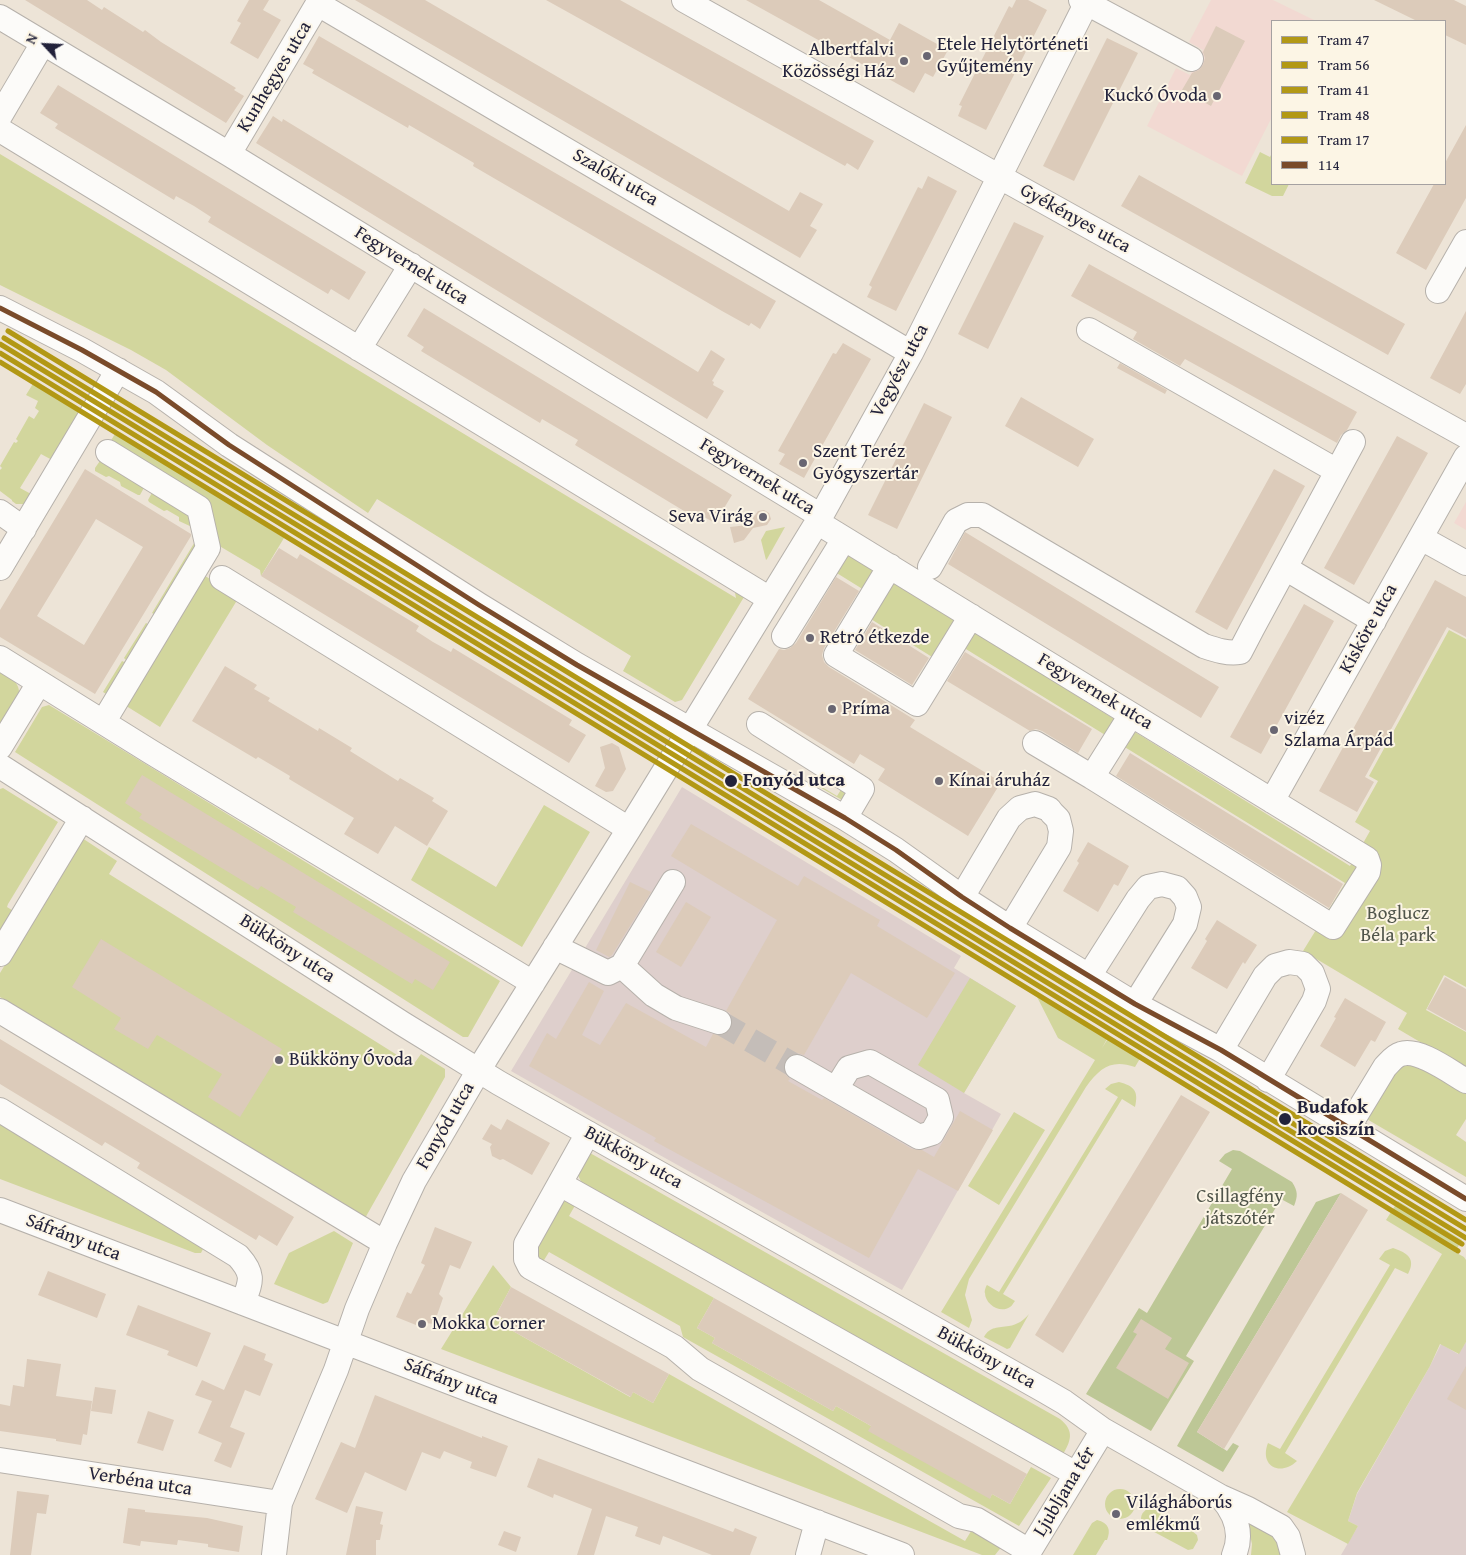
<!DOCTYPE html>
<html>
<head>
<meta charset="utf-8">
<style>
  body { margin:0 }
  #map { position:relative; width:1466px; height:1555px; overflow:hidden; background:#ede4d7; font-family:"Gentium Book Plus",serif }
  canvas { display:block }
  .legend { position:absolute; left:1271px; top:20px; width:175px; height:165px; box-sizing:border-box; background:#fcf5e5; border:1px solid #a5a1a1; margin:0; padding:6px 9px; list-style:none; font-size:15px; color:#22223b }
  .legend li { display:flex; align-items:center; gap:10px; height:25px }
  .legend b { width:25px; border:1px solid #a5a1a1 }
  .north { position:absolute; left:20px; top:20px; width:50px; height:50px; -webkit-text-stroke:4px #fcf5e5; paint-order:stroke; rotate:295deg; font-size:14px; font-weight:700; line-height:20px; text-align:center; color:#22223b }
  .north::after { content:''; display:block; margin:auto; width:18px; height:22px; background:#22223b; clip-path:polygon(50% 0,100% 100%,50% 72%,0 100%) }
</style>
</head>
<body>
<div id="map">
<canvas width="1466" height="1555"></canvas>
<ul class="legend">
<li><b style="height:6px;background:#b29815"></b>Tram 47</li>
<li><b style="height:6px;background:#b29815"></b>Tram 56</li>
<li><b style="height:6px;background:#b29815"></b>Tram 41</li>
<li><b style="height:6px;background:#b29815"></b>Tram 48</li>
<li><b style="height:6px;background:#b29815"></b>Tram 17</li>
<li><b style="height:6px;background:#7a4b2a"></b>114</li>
</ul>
<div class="north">N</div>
</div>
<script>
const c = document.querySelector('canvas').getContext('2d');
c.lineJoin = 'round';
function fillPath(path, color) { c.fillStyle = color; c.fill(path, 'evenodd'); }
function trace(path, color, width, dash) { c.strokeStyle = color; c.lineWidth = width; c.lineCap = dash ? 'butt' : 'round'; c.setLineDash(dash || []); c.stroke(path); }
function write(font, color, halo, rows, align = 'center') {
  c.font = font + ' "Gentium Book Plus",serif'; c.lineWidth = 4; c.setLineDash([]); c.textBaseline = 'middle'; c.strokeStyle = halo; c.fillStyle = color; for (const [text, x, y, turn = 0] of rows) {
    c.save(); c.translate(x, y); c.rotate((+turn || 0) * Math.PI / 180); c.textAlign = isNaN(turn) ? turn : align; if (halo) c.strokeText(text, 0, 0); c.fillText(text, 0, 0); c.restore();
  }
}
const built = new Path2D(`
  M1211,0h62l43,21h-44v96l-30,59 -95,-50 29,-58 14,7 13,-25 -14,-8z
  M1466,502v28l-12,-7z`);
const industrial = new Path2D(`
  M682,787l279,169 -7,12 62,38 -52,87 37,21 -99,176 -298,-166 -93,-53z
  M1466,1342v213h-125l17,-29 -10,-5 9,-27 73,-128 11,-22 17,10z`);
const green = new Path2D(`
  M1260,152l10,5 2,-4v31h17l-6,12h-11l-27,-13z
  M0,154l736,444 -3,-16 14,10 -65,108 -7,2 -52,-31 8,-15 -254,-157 -9,14 -101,-68 -101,-75 -35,-20 -131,-65z
  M34,382l42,25 1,4 6,3 -31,46 -11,-6 -21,34 11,6 -6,10h-9l-4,-3v-1l-12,-9v-21l2,-2 -2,-2 14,-24 2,1 2,-2 -2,-2 13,-23 5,3 5,-8 -4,-3 3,-7 -12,-6z
  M116,432l168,106 -23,38 -1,-6 -44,-26 -11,-41 -96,-59z
  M102,458l44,26 -6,11h-2l-17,-9 -1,-4 -11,-6 -3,1 -11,-6v-3z
  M154,489l39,24 -1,14 -13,-6v-4l-12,-7 -3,1 -15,-9 -1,-2z
  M785,527l-18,32 -1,1 -5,-20 5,-9z
  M196,540l4,2 -41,75 -7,-4z
  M830,542l520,324 20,-35 -15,-9 23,-41 -9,-5 80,-146 17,9v348l-22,-12 -18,35 40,22v37l-68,-40 9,-16 -104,-62 42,-68 -384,-237 -24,14 -71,-44 11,-18 -58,-36z
  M202,574l37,23 -79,130 -37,-23z
  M146,623l7,4 -45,68 -5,-3 19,-31 2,1 2,-2 -2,-2z
  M0,670c11,7 21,13 19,27l-19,31z
  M49,705l451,276 -32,56h-5l-448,-285 27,-45z
  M817,772l4,2 -4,10 20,12 7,-11 4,5 -6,10 -31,-18z
  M3,788l55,34 -50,82 -1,3 8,5 -15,26v-149z
  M544,805l46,27 -68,115 -111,-67 18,-33 67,40z
  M82,838l35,23 -8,13 304,191 8,-11 24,15v8l-81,143 -364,-223v-24z
  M970,978l46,28 -52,87 -46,-28z
  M1035,993l73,44 -6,11 7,-11 33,18 -7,12c-24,-8 -35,1 -49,20l-117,192 -4,16 7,25 -3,8 -28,-16 154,-252 -37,-22z
  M1413,1063l53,28v28l-10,16 10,7v35l-101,-59 29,-48 9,-6z
  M1119,1082c15,4 20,9 16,25l-13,-8 -119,195 12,7c-2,2 -3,5 -5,6 -10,7 -25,-3 -25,-14 -1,-1 1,-7 2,-8l12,7 119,-195 -13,-8 6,-5z
  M1014,1112l31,18 -46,75 -31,-19z
  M0,1123l201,123 2,3 -2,4h-6l-195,-74z
  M590,1153l470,266c15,12 11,22 2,37l-479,-270 -5,-11z
  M566,1201l11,1 -8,14 145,82 -17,30 18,10 -3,5 121,68 3,-5 35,20 119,72 2,-4 18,10 21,-37 20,11 -32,48 -336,-189 -3,-11 -131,-74 -8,13 -8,-13 28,-50z
  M1398,1201l64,39 -7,12 9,5 2,3v82l-7,12 -19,-10 -10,22 -73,127 -9,28 10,5 -10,18 -61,-32 155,-258 -56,-34z
  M334,1231l19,12 -25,59 -5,2 -49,-20 15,-31z
  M1393,1248c15,5 23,11 15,26l-13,-6 -110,185 12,8c-17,16 -38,5 -29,-18l12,6 110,-184 -11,-6 6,-8z
  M493,1265l18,22 -15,28 18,10 -3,5 119,67 3,-5 20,11 16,-29 296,167 8,-13 30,17 -8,10h-13l-541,-206z
  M1029,1314l-19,34 -3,1 -23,-12c6,-11 14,-9 25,-11 8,-1 15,-6 20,-12z
  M1105 1504a15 15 0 1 1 30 0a15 15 0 1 1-30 0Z
  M1149,1508l5,1 38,22 5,4 1,5 -5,9 -5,1 -45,-24c-4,-8 -2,-14 6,-18z
  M1097,1520c12,3 14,10 10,20h-2l-9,15h-23l19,-32z
  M1247,1522c17,9 32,12 34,33h-30l1,-11z`);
const forest = new Path2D(`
  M1233,1150l7,1 52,31c6,9 6,14 2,24l-13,-7 -95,157 8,5 -43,70 -65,-37 53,-86 8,5 85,-144 -13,-8 6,-7z
  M1341,1193l-144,239 30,19 6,-8 6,3 -16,26 -46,-26 139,-244z`);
const building = new Path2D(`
  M25,0h62l15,10 2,-3 39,25 2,-2 16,12 75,46 -2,2 10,6 -18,27z
  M249,0h20l-6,10 18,10 -23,39 -28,-16 11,-20 -4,-2z
  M355,0h70l364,211 11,-19 23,12 -13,22 7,4 -17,28z
  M546,0h74l254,141 -16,29 -11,-7 -2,3z
  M746,0h73l71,40 9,-17 49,27 -15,27 -8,-4 -11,20z
  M1016,0h12l19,10 -61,120 -28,-14 4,-10 -3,-1 50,-99 3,2z
  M1374,0h80l12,6v39l-21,-10v-14h-28z
  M1216,26l29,15 -34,65 -29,-16 10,-17 7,-3 4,-5 2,-7 -2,-6z
  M319,36l457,265 -16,28 -9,-6 -2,3 -27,-15 -249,-145 1,-3 -65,-38 -1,3 -96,-55 2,-3 -11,-6z
  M1107,38l31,15 -64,128 -31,-15z
  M58,85l308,187 -17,28 -18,-11 -3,5 -120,-72 3,-5 -17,-11 -18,-10 -2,4 -119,-72 3,-4 -18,-11z
  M273,116l9,6 1,-3 415,253 13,-22 14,9 -13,22 2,1 -1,3 11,6 -17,28 -451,-276z
  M1466,125v73l-40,72 -30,-17 38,-69h11v-21z
  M1139,175l266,149 -17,31 -267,-149z
  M928,176l29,15 -61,120 -29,-14 5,-10 -3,-2 49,-98 4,2z
  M1014,222l30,14 -56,113 -30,-15z
  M1089,264l268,148 -10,18 -6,5 -4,8 -152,-84 -5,7 -47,-27 4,-7 -66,-36z
  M424,308l308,187 -17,28 -18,-10 -3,4 -119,-72 3,-5 -36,-21 -2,4 -119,-72 3,-4 -17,-11z
  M1466,311v73l-6,10 -30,-16z
  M843,343l28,16 -67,119 -25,-14 6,-10 -7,-3 55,-98 3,1z
  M1120,363l47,27 -2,4 -48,-26z
  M1021,397l73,42 -16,28 -73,-41z
  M924,403l28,14 -55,112 -29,-14z
  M1397,436l31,17 -74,132 -30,-17z
  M85,469l106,65v2l-96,158 -95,-57v-27zM96,519l47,28 -59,98 -47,-29z
  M1274,469l31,17 -78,144 -32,-18z
  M764,510l5,3 2,6 -4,6 -14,3 -9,12 -10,3 -4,-16 18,-2 10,-14z
  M965,532l254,155 -18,31 -253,-154z
  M279,548l18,11 3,-5 119,72 -3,5 17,11 18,10 2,-4 119,72 -3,5 17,10 -17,28 -308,-187z
  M836,577l23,14 -35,57 -2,7 2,7 5,5 86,53 -5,7 91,55 -33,54 -90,-56 7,-11 -25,-15 -6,10 -106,-65 31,-50 5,1 6,-2 6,-5z
  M1435,580l31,17v40l-19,-10 -82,150 9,5 -17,30 -38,-21z
  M1304,604l30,17 -73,133 -31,-17z
  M872,622l57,36 -17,27 -57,-35z
  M965,652l127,77 -14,24 -36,-22 -6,-2 -6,2 -83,-50z
  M225,666l32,19 -3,4 16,9 -2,3 50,30 1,-3 33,20 -2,3 48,30 2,-3 34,20 -2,3 16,10 -21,35 -32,-20 -17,28 -34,-20 10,-16 -65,-39 1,-3 -32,-19 -2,2 -64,-38z
  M612,743l7,4 7,22 -13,22 -7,1 -11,-6 10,-18 -5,-21z
  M1130,753l213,131 -14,24 -213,-132z
  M142,775l308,187 -17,28 -18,-11 -3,5 -119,-72 3,-5 -35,-21 -3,4 -119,-72 3,-4 -17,-11z
  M691,824l107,62 6,-10 76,44 -3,6 78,47 -28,45 -76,-45 -47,82 -7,-2 -6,2 -6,6 -2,7 2,6 5,5 -2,2 34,19 2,-2 88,51 10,1 12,7 26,-46 33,19 -35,61 -40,-22 -49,89 -215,-117 2,-3 -127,-72 18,-33 9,6 33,-57 15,9 -22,44 18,10 26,-42 80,44 7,-13 8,1 8,-3 3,-5v-7l-2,-7 -4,-2 51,-91 -106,-64z
  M1088,842l41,24 -11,20 -4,-2 -16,28 -35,-21 16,-28 -2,-2z
  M630,882l21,10 -39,63 -3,2 -13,-7z
  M686,902l25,15 -30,50 -25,-15z
  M1217,920l40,25 -12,19 -2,-2 -16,27 -36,-21 16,-27 -2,-2z
  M101,939l181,110 -42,68 -32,-20 14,-23 -65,-39 -9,14 -34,-20 7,-11 -49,-31z
  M1445,977l21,12v42l-39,-22z
  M1345,998l41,24 -11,20 -4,-2 -16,27 -35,-21 16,-28 -2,-1z
  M0,1039l294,178 -17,29 -18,-11 -3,5 -119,-72 3,-5 -35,-21 -3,4 -102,-62z
  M1181,1095l29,17 -147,241 -28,-18z
  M507,1119l43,24 -18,32 -29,-16 -3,1 -8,-4 -2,-9 2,-3 -10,-5 9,-15 10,6z
  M1341,1193l27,17 -144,239 -27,-17z
  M435,1227l37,15 -12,27 -10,-4 -11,29 4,4 -9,26 -8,-1 -5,4 -25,-10 11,-25 4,2 14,-29 -4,-2z
  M48,1271l58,23 -9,24 -59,-23z
  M511,1287l158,87 -16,29 -20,-11 -2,5 -120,-67 3,-5 -18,-10z
  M714,1298l313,176 -17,30 -18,-10 -2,5 -122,-68 3,-5 -19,-11 -16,-9 -3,5 -121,-68 3,-5 -18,-10z
  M138,1305l73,28 -14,34 -30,-12 2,-4 -43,-16z
  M1141,1319l31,19 -7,11 24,14 -21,36 -52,-31 21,-34 -4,-2z
  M244,1345l22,9 -2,6 9,4 -13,32 -15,-6 -15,37 15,6 -14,35 -17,-7 8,-18 -24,-10 14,-32 -17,-6 7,-15 22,10z
  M27,1359l34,5 -5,32 36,5 -5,34 -4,-1 -2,11 -25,-4v-2l-56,-8v-27l10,2 3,-21 11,2z
  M1466,1366v44l-19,-11z
  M95,1387l21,3 -4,24 -21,-3z
  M375,1395l107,43v-2l26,10 -12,31 -26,-9 2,-6 -28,-11 -4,8 -18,-7 -16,39 -41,-19 -18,41 -32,-14 26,-57 14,6z
  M148,1411l26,9 -11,31 -26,-8z
  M538,1458l195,74 2,-4 22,9 -7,18h-38l-49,-19 -3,9 -25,-9 3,-9 -32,-11 -12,39h-17l15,-46 -38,-15 -1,4 -26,-11z
  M17,1491l32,4 -3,19 -9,-1 -6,42h-21z
  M356,1506l27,6 -3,12 3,1 -3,15h-4v15h-30z
  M128,1508l17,2v2l62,6 36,8 -4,26 -31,-5v-3l-30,-4 -1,5 -36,-4 -1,5 -17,-3z
  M504,1531l17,6 -5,15 -18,-7z`);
const minorTunnel = new Path2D(`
  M719,1022l78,45`);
const minor = new Path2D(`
  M684,0l316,177 466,259
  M1081,0l110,59
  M318,4l593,349
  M0,17l229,137 373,229 219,133
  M0,116l43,-73
  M0,130l770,469
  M229,154l91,-154
  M1438,291l28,-49
  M0,308l82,42 74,42 73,53 250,160 98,60 268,153 51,32 66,47 48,31 125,76 86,46 245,149
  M1089,330l248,141
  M359,349l52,-84
  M0,512l24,17
  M817,522l550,337 2,6 -1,7 -35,55 -241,-150 39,-62
  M1421,538l45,25
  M890,566l-54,89 81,49 54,-88
  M930,567l26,-46 12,-6h14l222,131c12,4 24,8 36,6l12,-23 101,-187
  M0,568l118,-198
  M1285,568l89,53
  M222,578l407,251
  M784,636l60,-97
  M0,658l151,94 382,231
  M104,721l104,-173 -9,-40 -91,-56
  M759,724l103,65 -17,29
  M1035,743l57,34
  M0,747l39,-64
  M0,766l403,258 96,59 546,308 19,11 39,28 118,67 27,12 33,18 7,10 5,18
  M1272,801l194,-344
  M962,897l47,-79 11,-10 15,-4 14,5 3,4 6,6 3,12 -2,16 -49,81
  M555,947l53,26 14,-7 32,29 22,13 43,14
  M0,954l82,-136
  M622,966l51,-84
  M1089,976l49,-77 10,-12 14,-3 15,4 8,9 4,10 -4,17 -50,80
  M0,1011l385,232
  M1221,1050l44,-74 10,-10 14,-4 14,2 9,9 6,16 -4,12 -46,79
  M797,1067l122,70 13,-4 9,-16 -4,-17 -67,-38 -21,6 -13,21
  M0,1110l238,146c17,19 13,25 5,47
  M1348,1128l37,-61c5,-5 9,-11 16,-13 18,-6 49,18 65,27
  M588,1133l-62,111v15l4,8 144,80 26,22 259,147 18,4 52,31
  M560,1184l516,290
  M0,1210l902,345
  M0,1460l280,43
  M1221,1497c15,17 22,37 13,58
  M274,1555l6,-52 56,-133 21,-61 28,-66 29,-62 72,-123 143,-229 192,-313 90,-163 177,-353
  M808,1555l9,-33
  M1027,1555l76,-125`);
const bus1 = new Path2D(`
  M0,308l82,42 74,42 73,53 250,160 98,60 268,153 51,32 66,47 48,31 125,76 86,46 245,149`);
const tram1 = new Path2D(`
  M0,344l1466,894`);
const tram2 = new Path2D(`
  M0,353l1462,891`);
const tram3 = new Path2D(`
  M4,338l1462,891`);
const tram4 = new Path2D(`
  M0,362l1458,889`);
const tram5 = new Path2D(`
  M8,331l1458,889`);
const markers = [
  [927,56,5,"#696672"],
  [904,61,5,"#696672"],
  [1217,96,5,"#696672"],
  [803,463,5,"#696672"],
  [763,517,5,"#696672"],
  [810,638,5,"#696672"],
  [832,709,5,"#696672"],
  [1274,730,5,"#696672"],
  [731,781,7,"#22223b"],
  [939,781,5,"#696672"],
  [279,1060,5,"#696672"],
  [1285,1119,7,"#22223b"],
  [422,1324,5,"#696672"],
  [1116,1514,5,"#696672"]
];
const poiNames = [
  ["Etele Helytörténeti",937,45],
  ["Gyűjtemény",937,67],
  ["Albertfalvi",894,50,"right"],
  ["Közösségi Ház",894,72,"right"],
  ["Kuckó Óvoda",1207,96,"right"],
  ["Szent Teréz",813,452],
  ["Gyógyszertár",813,474],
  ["Seva Virág",753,517,"right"],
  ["Retró étkezde",820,638],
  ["Príma",842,709],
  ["vizéz",1284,719],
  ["Szlama Árpád",1284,741],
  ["Kínai áruház",949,781],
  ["Bükköny Óvoda",289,1060],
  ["Mokka Corner",432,1324],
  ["Világháborús",1126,1503],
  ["emlékmű",1126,1525]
];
const streetNames = [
  ["Kunhegyes utca",275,77,-59],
  ["Szalóki utca",615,178,30],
  ["Gyékényes utca",1075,219,29],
  ["Fegyvernek utca",411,266,32],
  ["Vegyész utca",900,371,-62],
  ["Fegyvernek utca",757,477,31],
  ["Kisköre utca",1369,629,-61],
  ["Fegyvernek utca",1095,692,31],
  ["Bükköny utca",287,949,33],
  ["Fonyód utca",446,1126,-60],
  ["Bükköny utca",633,1158,29],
  ["Sáfrány utca",73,1238,21],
  ["Bükköny utca",986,1358,29],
  ["Sáfrány utca",451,1382,21],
  ["Verbéna utca",140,1482,9],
  ["Ljubljana tér",1065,1492,-59]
];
const stopNames = [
  ["Fonyód utca",743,781],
  ["Budafok",1297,1108],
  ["kocsiszín",1297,1130]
];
const parkNames = [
  ["Boglucz",1398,914],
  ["Béla park",1398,936],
  ["Csillagfény",1240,1197],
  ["játszótér",1240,1219]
];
fillPath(built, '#f2d9d2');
fillPath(industrial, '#decfcc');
fillPath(green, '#d2d69d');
fillPath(forest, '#bdc796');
fillPath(building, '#dccbba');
trace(minorTunnel, '#c4bdb8', 24, [24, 12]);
trace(minor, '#b6b1ab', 26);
trace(minor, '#fcfbf9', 24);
trace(bus1, '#7a4b2a', 5);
trace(tram1, '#b29815', 5);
trace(tram2, '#b29815', 5);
trace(tram3, '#b29815', 5);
trace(tram4, '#b29815', 5);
trace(tram5, '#b29815', 5);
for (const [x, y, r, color] of markers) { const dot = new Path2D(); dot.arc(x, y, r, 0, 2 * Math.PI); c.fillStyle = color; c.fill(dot); trace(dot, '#fcf5e5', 2); }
write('19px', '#22223b', '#fcf5e5', poiNames, 'left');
write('19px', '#22223b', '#fcf5e5', streetNames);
write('bold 19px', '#22223b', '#fcf5e5', stopNames, 'left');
write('19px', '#50554a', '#fcf5e5', parkNames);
</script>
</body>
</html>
